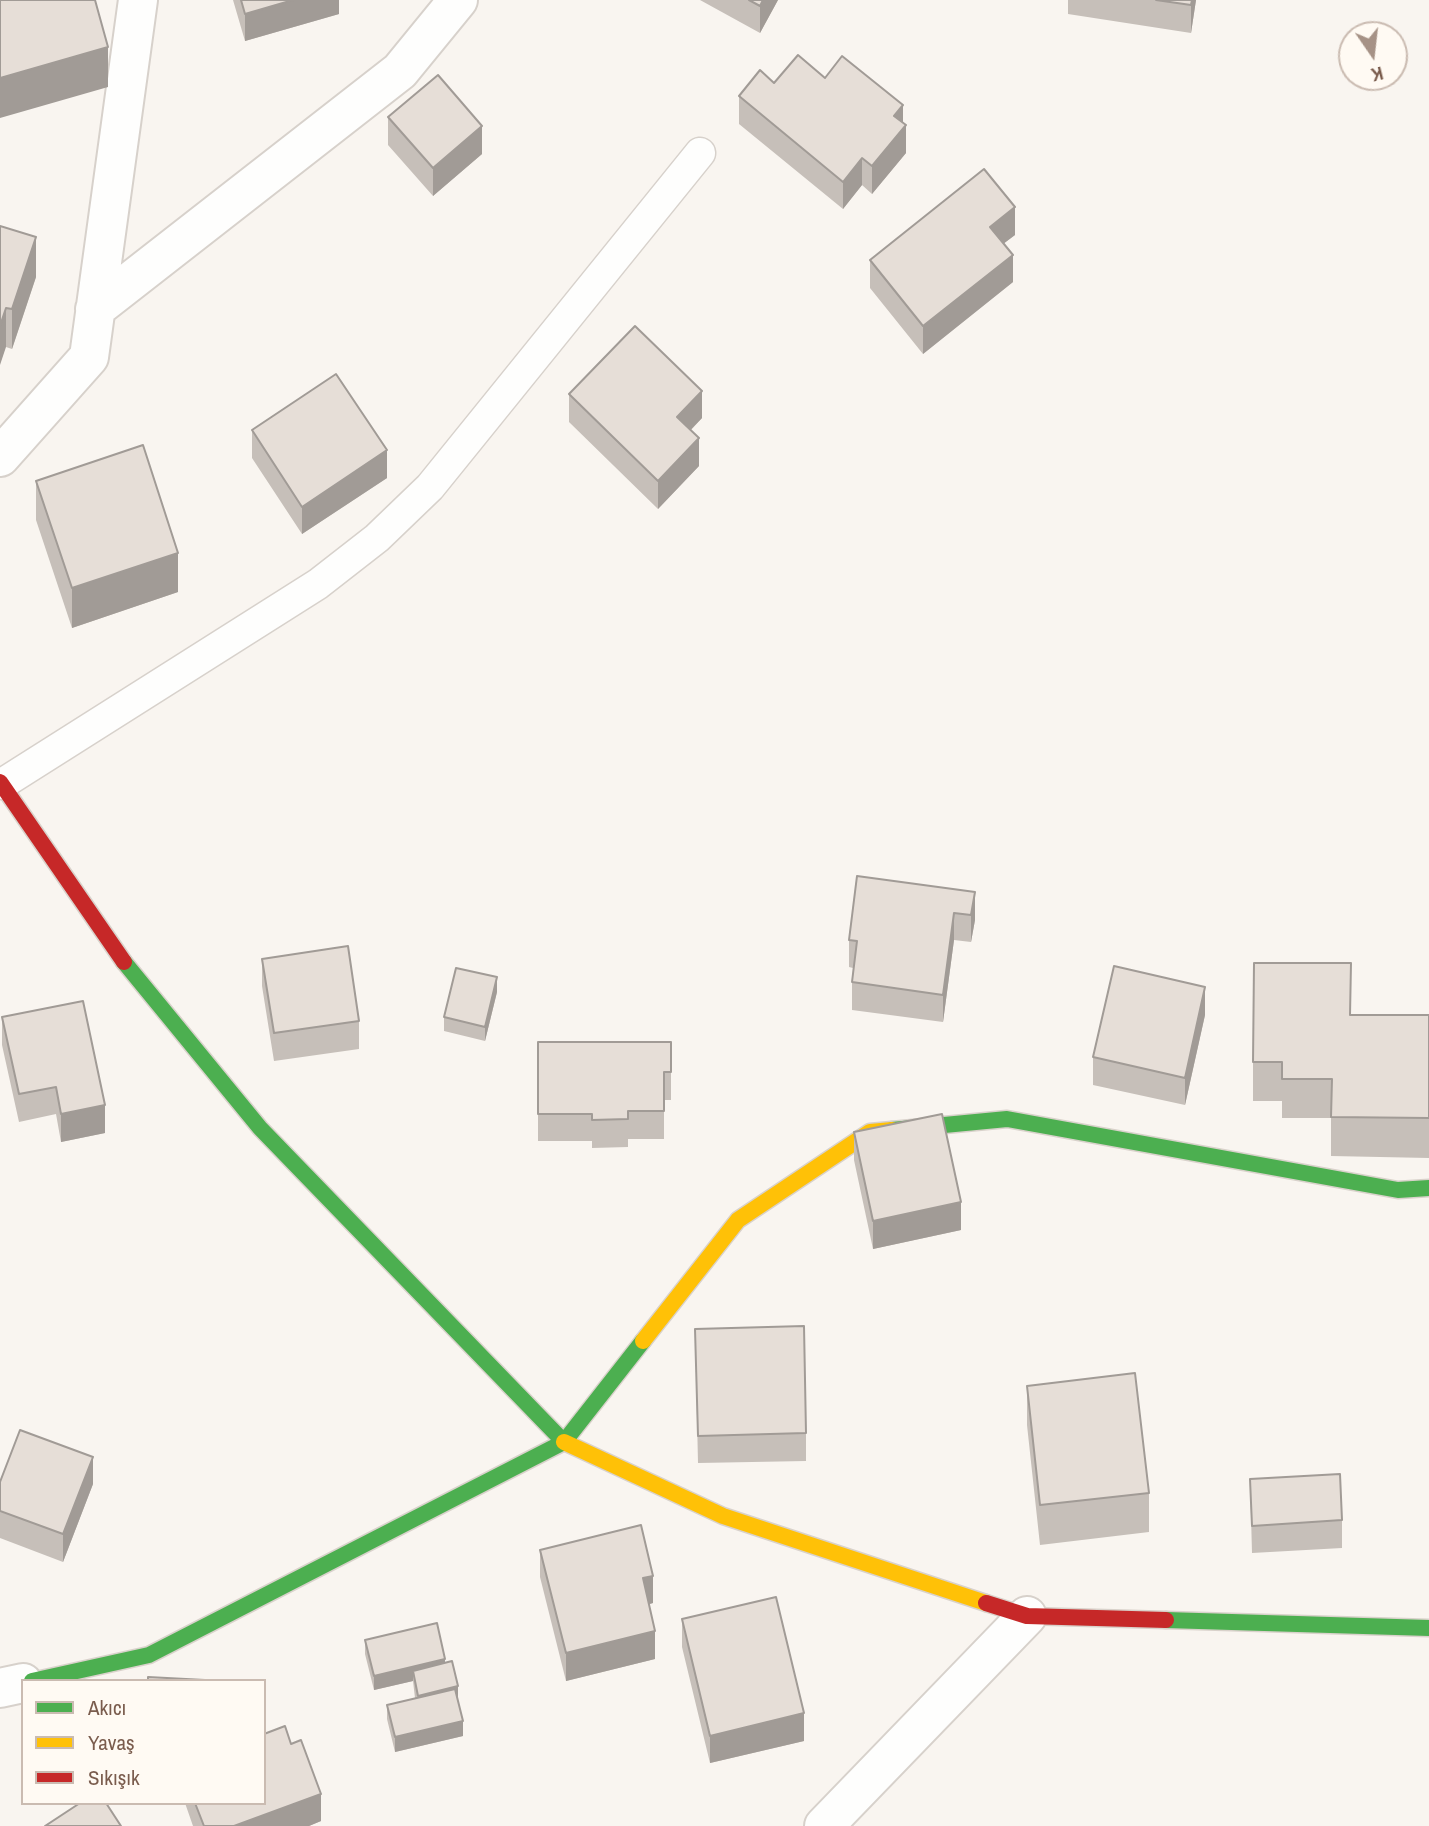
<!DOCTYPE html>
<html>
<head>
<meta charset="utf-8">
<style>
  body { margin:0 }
  #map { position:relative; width:1429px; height:1826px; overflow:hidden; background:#f9f5f0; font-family:"Archivo Narrow",sans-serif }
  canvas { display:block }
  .legend { position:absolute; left:21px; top:1679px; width:245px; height:126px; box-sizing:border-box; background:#fffaf3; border:2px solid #cabbb1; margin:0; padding:9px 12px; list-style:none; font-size:21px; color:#7a5c4d }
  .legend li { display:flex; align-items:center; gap:14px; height:35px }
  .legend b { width:35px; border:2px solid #cabbb1 }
  .north { position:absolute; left:1338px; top:21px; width:70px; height:70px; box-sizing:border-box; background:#fffaf3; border:2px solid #cabbb1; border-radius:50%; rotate:166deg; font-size:19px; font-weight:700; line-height:28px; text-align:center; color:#7a5c4d }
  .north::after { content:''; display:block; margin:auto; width:24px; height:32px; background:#a69286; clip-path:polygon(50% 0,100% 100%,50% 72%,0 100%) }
</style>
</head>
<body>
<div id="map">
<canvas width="1429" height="1826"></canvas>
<ul class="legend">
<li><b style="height:9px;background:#4caf50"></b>Akıcı</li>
<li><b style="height:9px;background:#ffc107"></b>Yavaş</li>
<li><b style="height:9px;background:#c62828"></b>Sıkışık</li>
</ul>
<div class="north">K</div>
</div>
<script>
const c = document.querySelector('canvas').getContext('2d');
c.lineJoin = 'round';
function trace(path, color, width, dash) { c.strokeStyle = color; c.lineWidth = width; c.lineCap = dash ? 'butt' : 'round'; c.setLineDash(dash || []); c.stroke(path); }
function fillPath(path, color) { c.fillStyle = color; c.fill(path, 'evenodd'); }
const lane = new Path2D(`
  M2,784l316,-200 59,-46 53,-51 270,-334`);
const street = new Path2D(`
  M95,309l305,-238 58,-71
  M0,457l89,-100 49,-357
  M0,1688l23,-5
  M824,1826l203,-210`);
const fast = new Path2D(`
  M124,962l136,166 304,314
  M892,1130l115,-11 391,71 31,-2
  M1166,1620l263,8
  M32,1681l117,-26 415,-213 79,-101`);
const slow = new Path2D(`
  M643,1341l95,-121 132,-88 22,-2
  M564,1442l159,74 263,87`);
const jam = new Path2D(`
  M0,782l124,180
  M986,1603l41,13 139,4`);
const wall = new Path2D(`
  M233,0h106v14l-94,27z
  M700,0h78l-18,33z
  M1068,0h128l-5,33 -123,-19z
  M825,78l78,45 3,30 -34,41 -10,-9 -19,24 -104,-85v-28l35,-13z
  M388,117l94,37 -49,42 -45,-51z
  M0,226l36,51 -24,72 -6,-2z
  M1015,235l-11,8 9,39 -90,72 -53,-66v-28z
  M569,394l133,24 -11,12 8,36 -41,43 -89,-87z
  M252,430l135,48 -85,56 -50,-76z
  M36,481l142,111 -106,36 -36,-108z
  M975,892v28l-4,22 -17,-2 -11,82 -91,-12v-28l1,-14 -4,-1v-27z
  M262,959l97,62v28l-85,12 -12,-75z
  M497,992l-12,49 -41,-10v-14z
  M1205,1015l-20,90 -92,-20v-28z
  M1351,1015h78v143l-98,-2v-38h-49v-17h-29v-39z
  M2,1017l103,116 -44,9 -5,-28 -37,8 -17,-77z
  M538,1042h133v58h-7v39h-36v8l-36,1v-7h-54z
  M854,1132l107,98 -88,19 -19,-89z
  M695,1329l111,104v28l-108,2z
  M1027,1386l122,107v39l-109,13 -13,-120z
  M1250,1479l92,41v28l-90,5z
  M0,1482l93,2 -30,78 -63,-24z
  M540,1550l113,53 -4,1 6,55 -89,22 -26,-104z
  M682,1619l122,122 -94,22 -28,-116z
  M365,1640l80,22 13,39 5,35 -68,16 -8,-33v-14l28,-7 -2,-17 -39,9 -9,-36z
  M185,1803h79l57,18 -12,5h-116z`);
const shadedWall = new Path2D(`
  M293,0h46v14l-94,27v-27z
  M763,0h15l-18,33v-27z
  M1192,0h4l-5,33v-28z
  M108,47v40l-108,31v-40z
  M903,105v24l3,-4v28l-34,41v-28l22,-50z
  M482,126v28l-49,42v-28z
  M862,158v27l-19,24v-27z
  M1015,207v28l-25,19v-27z
  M36,237v40l-24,72v-40z
  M1013,255v27l-90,72v-28z
  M6,308v39l-6,18v-39z
  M702,391v27l-25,26v-27z
  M699,438v28l-41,43v-28z
  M387,450v28l-85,56v-27z
  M178,553v39l-106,36v-40z
  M975,892v28l-4,22v-27z
  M954,913v27l-11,82v-27z
  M497,977v15l-12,49v-14z
  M1205,987v28l-20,90v-27z
  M105,1105v28l-44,9v-28z
  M961,1202v28l-88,19v-28z
  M93,1457v27l-30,78v-28z
  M653,1576v27l-10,3v-28z
  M655,1631v28l-89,22v-28z
  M445,1659v14l-32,-2v10l-39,9v-14z
  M458,1686v15l-40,9v-14z
  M804,1713v28l-94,22v-27z
  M463,1721v15l-68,16v-15z
  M321,1794v27l-12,5h-75z`);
const building = new Path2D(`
  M0,0h95l13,47 -108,31z
  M241,0h52l-48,14z
  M749,0h14l-3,6z
  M1156,0h36l-1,5z
  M798,55l27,23 17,-22 61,49 -9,11 12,9 -34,41 -10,-8 -19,24 -104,-86 21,-26 14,13z
  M438,75l44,51 -49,42 -45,-51z
  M984,169l31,38 -25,20 23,28 -90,71 -53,-66z
  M0,226l36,11 -24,72 -6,-1 -6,18z
  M635,326l67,65 -25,26 22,21 -41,43 -89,-87z
  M336,374l51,76 -85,57 -50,-77z
  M143,445l35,108 -106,35 -36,-107z
  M857,876l118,16 -4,23 -17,-2 -11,82 -91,-13 5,-41 -8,-1z
  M348,946l11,75 -85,12 -12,-74z
  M1254,963h97l-1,52h79v103l-98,-1 1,-38h-50v-17h-29z
  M1114,966l91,21 -20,91 -92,-21z
  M456,968l41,9 -12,50 -41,-10z
  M83,1001l22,104 -44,9 -5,-27 -37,7 -17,-77z
  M538,1042h133v30h-7v39h-36v8l-36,1v-6h-54z
  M942,1114l19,88 -88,19 -19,-89z
  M804,1326l2,107 -108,3 -3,-107z
  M1135,1373l14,120 -109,12 -13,-119z
  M20,1430l73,27 -30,77 -63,-23v-29z
  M1340,1474l2,46 -90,6 -2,-47z
  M641,1525l12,51 -10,2 12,53 -89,22 -26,-103z
  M776,1597l28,116 -94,23 -28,-117z
  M437,1623l8,36 -71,17 -9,-36z
  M452,1661l6,25 -40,10 -5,-25z
  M148,1677l76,4h-76z
  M455,1689l8,32 -68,16 -8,-32z
  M285,1726l6,18 10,-4 20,54 -87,32h-30l-9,-23h69v-69z
  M80,1803h26l15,23h-76z`);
trace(lane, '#d7d1cb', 33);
trace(street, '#d7d1cb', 42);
trace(fast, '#d9d2cb', 19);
trace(slow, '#d9d2cb', 19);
trace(jam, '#d9d2cb', 19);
trace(lane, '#fefefd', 30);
trace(street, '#fefefd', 38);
trace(fast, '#4caf50', 16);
trace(slow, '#ffc107', 16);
trace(jam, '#c62828', 16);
fillPath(wall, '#c6bfb9');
fillPath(shadedWall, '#a19b96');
fillPath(building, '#e6ded7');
trace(building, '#a19b96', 2);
</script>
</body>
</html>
